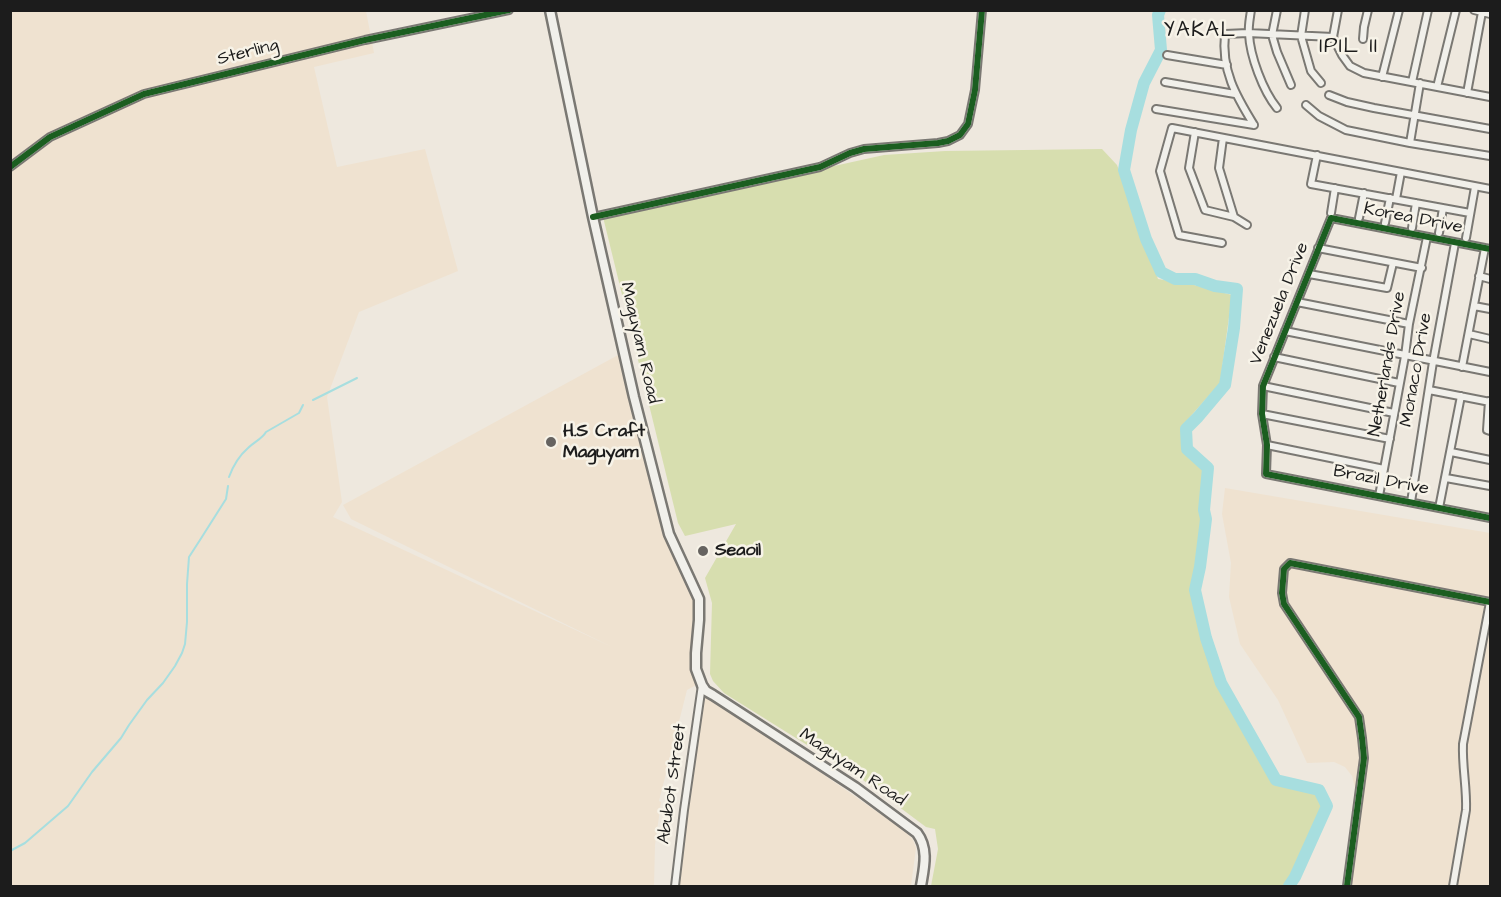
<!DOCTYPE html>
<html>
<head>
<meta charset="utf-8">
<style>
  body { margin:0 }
  #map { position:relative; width:1501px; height:897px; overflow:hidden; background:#eee8de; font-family:"Architects Daughter",sans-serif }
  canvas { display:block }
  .frame { position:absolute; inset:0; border:12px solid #1c1c1c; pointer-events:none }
</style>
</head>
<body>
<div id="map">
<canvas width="1501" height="897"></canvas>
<div class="frame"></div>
</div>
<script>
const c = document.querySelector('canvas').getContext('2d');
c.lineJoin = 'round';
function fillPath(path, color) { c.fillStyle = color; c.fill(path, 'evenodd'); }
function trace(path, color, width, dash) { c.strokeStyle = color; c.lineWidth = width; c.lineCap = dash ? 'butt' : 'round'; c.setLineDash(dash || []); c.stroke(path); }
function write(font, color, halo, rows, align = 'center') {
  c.font = font + ' "Architects Daughter",sans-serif'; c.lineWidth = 5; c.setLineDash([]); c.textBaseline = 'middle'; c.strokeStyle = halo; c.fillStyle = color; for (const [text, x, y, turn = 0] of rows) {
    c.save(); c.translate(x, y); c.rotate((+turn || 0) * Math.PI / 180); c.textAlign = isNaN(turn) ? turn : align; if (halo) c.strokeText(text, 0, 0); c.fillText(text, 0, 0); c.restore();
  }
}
const built = new Path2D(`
  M10,11h356l8,42 -60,14 23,100 88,-18 33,122 -99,41 -32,85 15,105 -9,15 279,130 -261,-128 -8,-14 277,-151 48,179 29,66 -5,72 4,14 -9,5 -28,111 2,1 -6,43 -1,41h-643z
  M1225,488l265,45v353h-147l13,-94 -4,-16 -7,-9 -11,-5 -27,1 -29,-63 -38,-56 -11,-47 2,-34 -9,-49z
  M701,694l116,76 88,61 8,9 3,8 -5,38h-234l15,-106z`);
const green = new Path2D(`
  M1102,149l15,16 41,114 36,6 38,10 -12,88 -38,43 2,25 21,19 -8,96 -5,25 14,54 12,38 56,99 42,10 8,14 -32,71 -7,9h-354l7,-37 -3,-20 -9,-2 -63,-47 -139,-87 -11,-12 -3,-7 2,-71 -7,-25 31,-54 -51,12 -7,-13 -75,-306 281,-62 61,-4z`);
const stream = new Path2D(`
  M313,400l44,-22
  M229,477c4,-11 11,-22 19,-29 6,-6 14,-9 18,-16l33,-19 4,-8
  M10,851l15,-8 43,-37 24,-34 29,-34 8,-13 18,-25 16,-17 12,-17 7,-13 3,-9 2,-22v-38l2,-27 11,-17 26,-41 2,-13`);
const river = new Path2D(`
  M1160,10l-2,5 3,35 -17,33 -13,47 -7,40 22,69 15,33 14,7h20l20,7 22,3 -3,39 -9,57 -27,32 -12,12 1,20 21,19 -4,42 2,9 -6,48 -5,23 11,48 15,45 55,97 43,10 8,16 -32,71 -6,9`);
const street = new Path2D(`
  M1251,10c-1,8 -3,16 -2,24 1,22 14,57 28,74
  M1277,10l-5,25 5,17 14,33
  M1305,10l-4,26 10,35 10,12
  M1338,10l-5,27 9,18 8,11 14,7 126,24
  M1474,10l16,4
  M1363,39l1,-12 4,-17
  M1167,55l60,10
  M1382,77l17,-67
  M1165,82l70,12
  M1412,82l16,-72
  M1437,87l19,-77
  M1467,93l15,-81
  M1329,95l18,7 27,6 116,21
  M1306,105l13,11 27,14 64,13 80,13
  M1156,109l98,16
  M1254,125c-18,-29 -33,-55 -29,-91l23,-1 85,4
  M1195,132l-6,36 16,42 29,7 13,8
  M1223,138l-4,30 15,49
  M1410,143l10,-60
  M1317,155l-6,29 159,29
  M10,167l40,-30 94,-43 221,-54 144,-30
  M1396,199l5,-27
  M1331,213l4,-25
  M593,217l227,-50 30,-14 14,-4 74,-6 10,-2 12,-6 8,-11 7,-34 7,-80
  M1359,218l5,-25
  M1385,223l5,-25
  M1412,228l4,-25
  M1439,233l4,-25
  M1466,238l9,-51
  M1222,243l-43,-8 -19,-64 12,-43 318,61
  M1318,248l104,20
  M1490,249l-159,-31 -68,168 -1,28 5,31 -1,29 224,44
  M1309,274l78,14 6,-25
  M1479,276l11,3
  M1297,302l112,22
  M1474,306l16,3
  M1285,331l205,41
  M1469,334l21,5
  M1274,357l125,26
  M1462,367l23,-119
  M1263,386l131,27
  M1429,390l61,12
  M1489,401l-2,29 3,1
  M1262,414l128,25
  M1267,445l117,24
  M1451,452l39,8
  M1446,478l44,8
  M1379,496l26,-140 4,-32 18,-87
  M1411,502l22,-140 22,-119
  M1439,508l22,-112
  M675,886l9,-76 18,-125
  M1347,886l17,-128 -2,-20 -3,-21 -75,-113 -2,-11 2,-24 6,-6 200,39
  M1453,886l13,-76c1,-22 -4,-43 -3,-66l27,-142`);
const secondary = new Path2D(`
  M550,10l43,207 41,180 35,137 30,65v21l-3,33v16l6,16 4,6 7,4 142,92 62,46c12,16 7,35 4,53`);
const cycleway = new Path2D(`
  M10,167l40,-30 94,-43 221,-54 144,-30
  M593,217l227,-50 30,-14 14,-4 74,-6 10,-2 12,-6 8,-11 7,-34 7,-80
  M1490,249l-159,-31 -68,168 -1,28 5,31 -1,29 224,44
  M1347,886l17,-128 -2,-20 -3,-21 -75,-113 -2,-11 2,-24 6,-6 200,39`);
const markers = [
  [551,442,6,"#666360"],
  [703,551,6,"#666360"]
];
const streetNames = [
  ["Sterling",248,53,-14],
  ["Korea Drive",1413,219,11],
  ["Venezuela Drive",1280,304,-68],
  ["Maguyam Road",639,343,77],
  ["Netherlands Drive",1388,364,-80],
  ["Monaco Drive",1417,370,-80],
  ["Brazil Drive",1381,481,11],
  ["Maguyam Road",852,768,34],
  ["Abubot Street",673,784,-82]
];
const poiNames = [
  ["H.S Craft",563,432],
  ["Maguyam",563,453],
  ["Seaoil",715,551]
];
const quarterNames = [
  ["YAKAL",1200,32],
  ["IPIL II",1349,48]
];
fillPath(built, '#efe2d0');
fillPath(green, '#d7deaf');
trace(stream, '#a7dedf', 2);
trace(river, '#a7dedf', 12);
trace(street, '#7a7873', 10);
trace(secondary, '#7a7873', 13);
trace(street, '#f1f0eb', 6);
trace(secondary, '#f1f0eb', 8);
trace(cycleway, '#1b5e20', 6);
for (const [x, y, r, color] of markers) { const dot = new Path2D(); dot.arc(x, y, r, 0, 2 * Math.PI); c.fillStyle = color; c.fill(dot); trace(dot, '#f7f3e8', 2); }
write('18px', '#1c1c1c', '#f7f3e8', streetNames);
write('bold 18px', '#1c1c1c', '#f7f3e8', poiNames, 'left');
c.letterSpacing = '1.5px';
write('21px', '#1c1c1c', '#f7f3e8', quarterNames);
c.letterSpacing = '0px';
</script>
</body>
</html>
